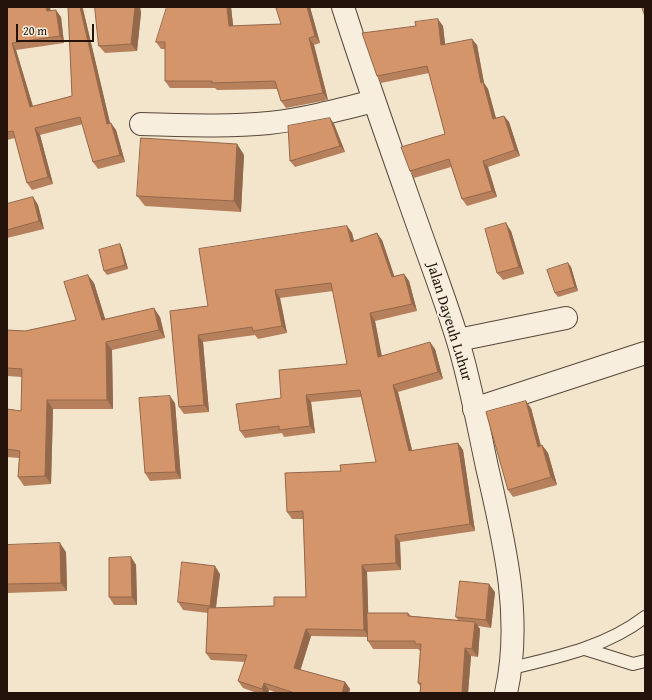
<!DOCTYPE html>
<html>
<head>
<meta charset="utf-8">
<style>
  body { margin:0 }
  #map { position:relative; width:652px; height:700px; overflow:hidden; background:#f2e5cc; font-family:"Gentium Book Plus",serif }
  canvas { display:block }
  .frame { position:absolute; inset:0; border:8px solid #23130a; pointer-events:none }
  .scale { position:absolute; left:16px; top:24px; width:78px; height:18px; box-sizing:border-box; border:2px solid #23130a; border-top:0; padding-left:5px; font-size:12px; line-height:14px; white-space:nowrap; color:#23130a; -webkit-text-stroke:3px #f7eede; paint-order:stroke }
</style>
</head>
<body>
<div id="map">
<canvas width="652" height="700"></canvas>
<div class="frame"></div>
<div class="scale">20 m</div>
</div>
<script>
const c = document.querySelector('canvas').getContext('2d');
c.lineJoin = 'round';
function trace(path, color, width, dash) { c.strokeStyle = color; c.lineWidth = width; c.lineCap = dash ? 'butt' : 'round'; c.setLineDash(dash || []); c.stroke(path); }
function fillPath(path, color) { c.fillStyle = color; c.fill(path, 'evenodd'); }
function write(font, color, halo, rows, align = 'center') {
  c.font = font + ' "Gentium Book Plus",serif'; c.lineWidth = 4; c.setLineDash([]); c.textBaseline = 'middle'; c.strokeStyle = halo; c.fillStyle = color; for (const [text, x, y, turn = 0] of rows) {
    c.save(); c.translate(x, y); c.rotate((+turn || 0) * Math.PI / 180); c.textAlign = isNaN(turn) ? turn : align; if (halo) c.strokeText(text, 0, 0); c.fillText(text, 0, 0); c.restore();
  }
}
const service = new Path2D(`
  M585,649l48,15 12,-3
  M512,668c46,-11 94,-21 133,-51`);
const minor = new Path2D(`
  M141,124c43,1 86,3 128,-1 36,-4 70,-13 105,-22
  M458,340l108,-22
  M474,409l171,-56`);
const tertiary = new Path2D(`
  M343,7c23,72 48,142 73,213 14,40 29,79 41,118 13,42 21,87 30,129 17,74 36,150 19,226`);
const wall = new Path2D(`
  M7,7h43v4l11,6 3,26 -48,7 17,56 39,-10 -4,-89h14l1,2 27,115 6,6 9,32 -27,7 -5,-7 -10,-38 -43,11 13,49 -21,6 -5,-7 -12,-45 -8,2z
  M95,7h45l1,6 -4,38 -32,2 -6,-7z
  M231,7l2,19 48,-2 29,-17 10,36 -6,2 14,55 -42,8 -5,-7 -4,-12 -60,1 -2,-2h-45l-5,-7v-32h-4l-5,-7z
  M443,26l2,18 32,1 7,38 4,6 8,29 8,-2 5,6 11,34 -32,11 9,30 -30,9 -5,-7 -11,-32 -37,11 -4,-7 35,-37 -16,-61 -48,10 -4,-7z
  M330,118l4,6 11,28 -50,15 -5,-6z
  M237,144l7,11 -3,57 -96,-6 -8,-10z
  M33,197l5,8 6,24 -37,9v-34z
  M347,226l5,7 2,8 28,-1 12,36 10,-2 5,7 8,30 -42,10 7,35 53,-7 8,30 -45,13 14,59 46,-8 5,7 12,81 -75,11 1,28 -34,2 1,41h40l3,3 47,4 -2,-3 39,-25 -4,36 -13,-2 2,3 -2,28 -7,-1 -3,37h-48v-7l-2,-3 2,-32 -2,-2h-45l-5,-8 -1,-4 -56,-1 -11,34 45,12 5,7 -1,4h-72l-8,-3 -1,3h-11l-14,-5 -5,-7 7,-19 -34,-2 -5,-7 2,-40 -25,-3 -5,-8 42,-28 -4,34 58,-2 32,-9 -3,-78h-11l-5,-7 54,-41 35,-9 -15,-65 -50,5 4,31 -31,4 -2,-4 -37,5 -5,-7 41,-33 66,-34 -14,-73 -53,7 7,35 -29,6 -3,-4 -52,7 6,70 -25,2 -5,-7 -9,-96 38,-5z
  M511,231l13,43 -21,6 -6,-7z
  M120,244l2,4 6,21 -21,6 -3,-4z
  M568,263l3,4 7,24 -20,6 -3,-4z
  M94,283l11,36 55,-2 5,21 -53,12 1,59h-60l-2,75 -27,2 -6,-9 1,-19 -12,-1v-48l14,2 1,-34 -15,-1v-46l18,1 51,-11z
  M175,403l6,76 -31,2 -5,-8z
  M531,408l10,38 1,-1 6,8 9,32 -44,12 -5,-7z
  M7,545l59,7 1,39 -60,2z
  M131,557l5,8 1,40h-23l-5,-8z`);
const shadedWall = new Path2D(`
  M46,7h4l2,11 -5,-7z
  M80,7h2l1,2 29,122 -5,-7z
  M135,7h5l1,6 -4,38 -6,-7z
  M227,7h4l3,26 -5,-7z
  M307,7h3l10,36 -5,-7z
  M56,10l5,7 3,26 -4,-7z
  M438,19l5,7 3,26 -5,-7z
  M309,38l5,7 14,55 -5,-7z
  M472,39l5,6 7,38 4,6 10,37 -5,-7 -12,-36z
  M12,43l4,7 19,64 -5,-7z
  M504,116l5,6 11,34 -5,-6z
  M330,118l4,6 11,28 -5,-6z
  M111,123l5,7 9,32 -5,-7z
  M35,128l5,7 13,49 -5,-7z
  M237,144l7,11 -3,57 -7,-11z
  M483,161l5,6 9,30 -5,-6z
  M33,197l5,8 6,24 -5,-8z
  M506,223l5,8 13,43 -5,-7z
  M347,226l5,7 4,16 -5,-7z
  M377,233l5,7 15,44 -5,-7z
  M120,244l2,4 6,21 -3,-4z
  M568,263l3,4 7,24 -3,-4z
  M404,274l5,7 8,30 -5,-7z
  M88,275l6,8 14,45 -6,-8z
  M275,290l5,8 7,35 -5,-7z
  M154,308l6,9 5,21 -6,-8z
  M370,313l5,8 8,43 -5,-7z
  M198,335l5,7 6,70 -5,-7z
  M106,342l6,8 1,59 -6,-9z
  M430,342l5,7 8,30 -5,-7z
  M393,385l5,7 16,66 -5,-7z
  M306,395l5,7 4,31 -5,-7z
  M170,396l5,7 6,76 -5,-7z
  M47,400l6,9 -2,75 -6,-8z
  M526,401l5,7 12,46 -5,-7z
  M458,443l5,7 12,81 -5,-7z
  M542,445l6,8 9,32 -6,-8z
  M395,535l5,7 1,28 -5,-7z
  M60,543l6,9 1,39 -6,-8z
  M131,557l5,8 1,40 -5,-8z
  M362,565l5,7 2,65 -5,-7z
  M215,566l5,8 -5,40 -5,-8z
  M489,584l6,8 -4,36 -5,-8z
  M475,622l5,7 -2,28 -6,-8z
  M306,629l5,7 -12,39 -5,-7z
  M465,648l6,8 -3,37h-6z
  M345,682l5,7 -1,4h-7z
  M264,683l5,7 -1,3h-4l-2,-4z`);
const building = new Path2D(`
  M7,7h39l1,4 9,-1 4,26 -48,7 18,64 42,-11 -4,-89h12l27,117 4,-1 9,32 -27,7 -13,-45 -45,11 13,49 -21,6 -14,-52 -6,1z
  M95,7h40l-4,37 -32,2z
  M167,7h60l2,19 52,-2 -5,-16 3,-1h28l8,29 -6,2 14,55 -42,8 -6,-20 -63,2v-2h-47v-39h-9z
  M642,7h3v9z
  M438,19l3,26 31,-6 9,44 2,-1 10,37 11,-3 11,34 -32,11 9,30 -30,8 -13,-40 -39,12 -9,-24 44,-13 -18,-68 -50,10 -15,-43 54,-7 -1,-4z
  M330,118l10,28 -50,15 -2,-35z
  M141,138l96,6 -3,57 -97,-5z
  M33,197l6,24 -32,9v-26z
  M506,223l13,44 -22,6 -12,-44z
  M347,226l4,16 26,-9 15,44 12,-3 8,30 -42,9 8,44 52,-15 8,30 -45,13 16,66 49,-8 12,81 -75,11 1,28 -34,2 2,65 -58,-1 -12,39 51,14 -3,11h-47l-31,-10 -2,6 -24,-8 9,-26 -41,-2 2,-45 66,-2v-9h32l-3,-86 -16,1 -2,-39 56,-2 -1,-6 36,-3 -16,-72 -54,5 4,31 -31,4v-4l-39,5 -4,-27 45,-6 -2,-28 68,-6 -16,-81 -56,7 7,36 -29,5 -1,-4 -54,8 6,70 -25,2 -9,-96 38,-5 -9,-57z
  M120,244l5,21 -21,6 -5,-21z
  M568,263l7,24 -20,6 -8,-23z
  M88,275l14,45 52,-12 5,22 -53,12 1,58h-60l-2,76 -27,1 2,-26 -13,-2v-40l14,2 1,-42 -15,-1v-38l18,1 51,-11 -12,-38z
  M170,396l6,76 -31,1 -6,-75z
  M526,401l12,46 4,-2 9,32 -43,13 -22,-78z
  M60,543l1,40 -54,1v-39z
  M131,557l1,40h-23v-39z
  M182,562l33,4 -5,40 -32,-4z
  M460,581l29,3 -3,36 -30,-3z
  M367,613h41v3l67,6 -3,27 -7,-1 -3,45h-42l1,-10h-3l3,-39h-6v-3h-47z`);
const streetNames = [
  ["Jalan Dayeuh Luhur",449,322,73]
];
trace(service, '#57483a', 14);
trace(minor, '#57483a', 24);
trace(tertiary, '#57483a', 24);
trace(service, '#f7eede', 12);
trace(minor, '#f7eede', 22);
trace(tertiary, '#f7eede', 22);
fillPath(wall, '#b6805c');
fillPath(shadedWall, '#94684b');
fillPath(building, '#d4956b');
trace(building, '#94684b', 1);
write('15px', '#23130a', '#f7eede', streetNames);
</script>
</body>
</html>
